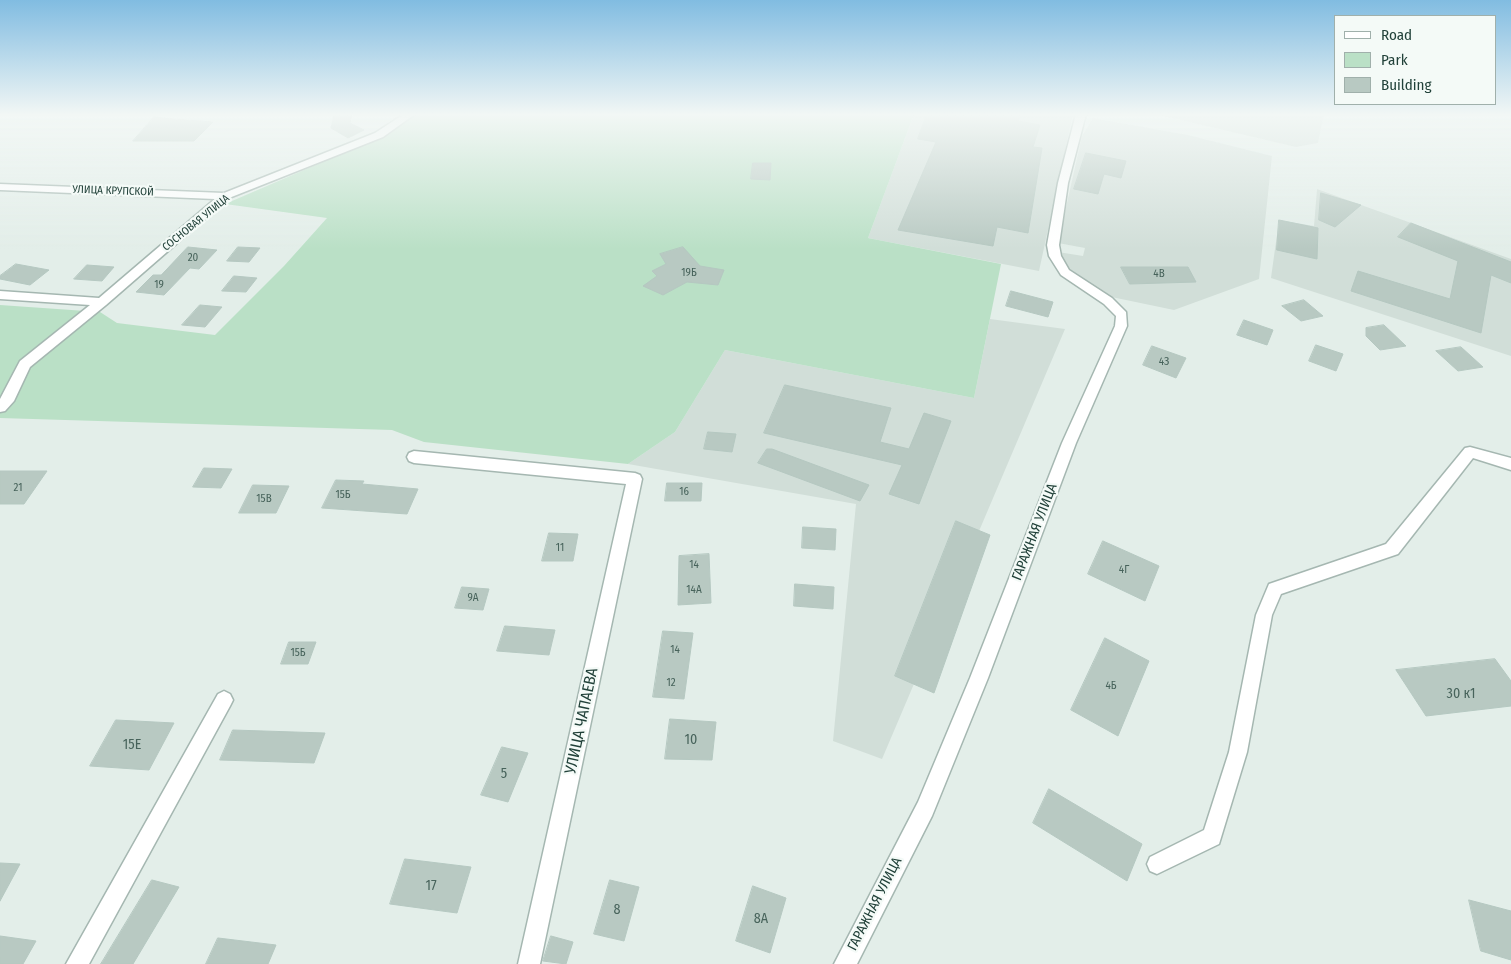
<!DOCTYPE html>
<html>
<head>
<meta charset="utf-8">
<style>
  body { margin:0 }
  #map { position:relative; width:1511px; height:964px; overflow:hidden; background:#e3eee9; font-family:"Fira Sans Condensed",sans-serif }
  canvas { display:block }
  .legend { position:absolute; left:1334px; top:15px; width:162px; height:90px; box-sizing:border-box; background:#f4faf7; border:1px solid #a0b0ab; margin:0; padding:6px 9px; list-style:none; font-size:15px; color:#214139 }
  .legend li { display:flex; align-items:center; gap:10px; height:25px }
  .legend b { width:25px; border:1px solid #a0b0ab }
</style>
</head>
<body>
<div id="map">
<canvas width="1511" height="964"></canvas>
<ul class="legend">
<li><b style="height:6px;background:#fff"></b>Road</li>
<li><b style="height:14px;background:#bae0c6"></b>Park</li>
<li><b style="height:14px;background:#b8c9c2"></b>Building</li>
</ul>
</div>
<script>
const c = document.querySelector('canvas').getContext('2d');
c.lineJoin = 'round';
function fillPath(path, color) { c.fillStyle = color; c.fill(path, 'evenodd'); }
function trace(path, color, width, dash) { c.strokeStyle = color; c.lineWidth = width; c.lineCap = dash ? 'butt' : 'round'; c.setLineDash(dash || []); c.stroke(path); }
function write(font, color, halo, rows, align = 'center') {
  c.font = font + ' "Fira Sans Condensed",sans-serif'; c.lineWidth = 4.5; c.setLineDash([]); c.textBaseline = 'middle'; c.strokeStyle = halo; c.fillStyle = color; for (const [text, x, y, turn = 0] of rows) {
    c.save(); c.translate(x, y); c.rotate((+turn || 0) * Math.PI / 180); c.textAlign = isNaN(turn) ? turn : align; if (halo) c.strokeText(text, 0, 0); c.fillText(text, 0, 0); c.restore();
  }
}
const built = new Path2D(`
  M914,114h159l-34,157 -171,-33z
  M1155,114h169l-6,29 -22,4z
  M1093,118l95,17 84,21 -13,123 -85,31 -72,-15 -41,-30 -3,-13 25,4 2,-8 -27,-5 24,-107z
  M1317,189l194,70v97l-240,-78 8,-58 35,6z
  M990,319l75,10 -183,430 -49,-18 23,-237 -228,-40 47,-32 50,-82 249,48z`);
const green = new Path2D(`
  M417,114h497l-46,124 133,26 -27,134 -249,-48 -50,82 -47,32 -204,-22 -32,-12 -392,-12v-113l100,7 17,11 98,12 69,-69 43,-48 -102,-14 158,-68z`);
const building = new Path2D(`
  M352,114l-2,9 14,7 -16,8 -17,-10 3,-13z
  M927,114h94l-3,7 22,4 -7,22 9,1 -14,85 -31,-6 -4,19 -95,-16 38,-88 -18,-3z
  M154,117l19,2 40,3 -19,19h-61z
  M1086,153l40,8 -5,17 -17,-4 -6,20 -24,-5z
  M753,163h18l-1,17 -19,-1z
  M1321,193l40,12 -26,22 -16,-7z
  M1279,220l39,8 -1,31 -40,-9z
  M1411,223l100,39v21l-20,-8 -10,58 -130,-42 7,-20 92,28 8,-38 -60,-24z
  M188,247l29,3 -18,19 -9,-1 -26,27 -28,-3 17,-17h8z
  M238,247l22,1 -11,14 -22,-1z
  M683,247l17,19 24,4 -6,15 -31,-3 -24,13 -20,-9 14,-10 -5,-5 14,-7 -6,-10z
  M16,264l33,6 -19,15 -30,-6v-3z
  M87,265l27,2 -12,14 -28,-2z
  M1121,267h67l8,15 -66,2z
  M234,276l23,2 -11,14 -24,-1z
  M1011,291l42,11 -5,15 -42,-11z
  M1304,300l19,16 -22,5 -19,-15z
  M200,305l22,2 -17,20 -23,-2z
  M1244,320l29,10 -6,15 -30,-10z
  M1384,325l22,21 -26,4 -14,-14v-8z
  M1316,345l27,9 -7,17 -27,-10z
  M1152,346l34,12 -10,20 -33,-13z
  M1461,347l22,20 -25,4 -22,-20z
  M785,385l106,23 -11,34 29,7 15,-36 27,8 -32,83 -30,-10 13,-29 -138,-32z
  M708,432l28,2 -4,18 -28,-3z
  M767,449h5l97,36 -9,16 -102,-38z
  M204,468l28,1 -11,19 -28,-1z
  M0,471h47l-23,33h-24z
  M336,480l28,1 -2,3 56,5 -11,25 -85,-6z
  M667,483h35l-1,18h-36z
  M253,485l36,1 -13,27h-37z
  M956,521l34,14 -56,158 -39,-17z
  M803,527l33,2 -1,21 -33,-2z
  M549,533l29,1 -5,27h-31z
  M1103,541l56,25 -14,35 -57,-27z
  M709,554l2,49 -33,2 1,-49z
  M795,584l39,3 -1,22 -39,-3z
  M462,587l27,2 -6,21 -28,-2z
  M505,626l50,4 -6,25 -52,-4z
  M663,631l30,2 -9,66 -31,-2z
  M1105,638l44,23 -31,75 -47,-26z
  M289,642h27l-8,22h-27z
  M1495,659l16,22v25l-85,10 -30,-46z
  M670,719l46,3 -4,38 -47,-1z
  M116,720l58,3 -25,47 -59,-4z
  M233,730l92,3 -11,30 -94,-3z
  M502,747l26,6 -20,49 -27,-7z
  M1049,789l93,55 -15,37 -94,-58z
  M405,859l66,8 -14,46 -67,-9z
  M0,863l20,1 -20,37z
  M152,880l27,7 -46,77h-32z
  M610,880l29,7 -15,54 -30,-7z
  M753,886l33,12 -16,55 -34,-12z
  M1469,900l42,11v49l-30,-9z
  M0,936l36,5 -13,23h-23z
  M551,936l22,6 -7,22 -23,-3z
  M218,938l58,7 -8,19h-62z`);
const minor = new Path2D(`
  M404,114h11l-32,23 -154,61 -123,107 -76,62 -16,34 -9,10 -5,1v-13l20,-38 70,-56 -90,-6v-8l99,7 116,-99 -215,-9v-6l224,9 151,-60z
  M1470,447l41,11v12l-38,-12 -75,96 -117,40 -9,21 -25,137 -28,92 -62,30 -7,-3 -3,-7 3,-7 54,-27 25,-78 27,-137 13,-31 117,-40 79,-96z
  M414,451l221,22 5,2 2,4 -102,485h-22l108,-480 -212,-21 -5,-2 -2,-4 2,-4z
  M224,691l6,3 3,6 -3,6 -141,258h-23l152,-270z`);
const tertiary = new Path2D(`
  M1076,114h10l-18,69 -9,62 2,11 8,14 43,28 14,14 1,14 -51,117 -88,235 -56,138 -75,148h-23l84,-162 52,-124 92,-235 53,-117 1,-10 -12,-12 -43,-29 -12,-19 -2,-11 11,-62z`);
const farStreetnames = [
  ["УЛИЦА КРУПСКОЙ",113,191,2],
  ["СОСНОВАЯ УЛИЦА",196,223,-39]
];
const numberNames = [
  ["20",193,258],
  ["19Б",689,273],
  ["4В",1159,274],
  ["19",159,285],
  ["4З",1164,362],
  ["21",18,488],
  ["16",684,492],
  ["15Б",343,495],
  ["15В",264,499],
  ["11",560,548],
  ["14",694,565],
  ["4Г",1124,570],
  ["14А",694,590],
  ["9А",473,598],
  ["14",675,650],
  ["15Б",298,653],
  ["12",671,683],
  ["4Б",1111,686]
];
const streetNames = [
  ["ГАРАЖНАЯ УЛИЦА",1035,532,-69],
  ["ГАРАЖНАЯ УЛИЦА",875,904,-63]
];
const nearNumbernames = [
  ["30 к1",1461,694],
  ["10",691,740],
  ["15Е",132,745],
  ["5",504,774],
  ["17",431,886],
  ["8",617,910],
  ["8А",761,919]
];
const nearStreetnames = [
  ["УЛИЦА ЧАПАЕВА",582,721,-78]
];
fillPath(built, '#d1ded8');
fillPath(green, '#bae0c6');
fillPath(building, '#b8c9c2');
trace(building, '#b5c8c1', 1);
trace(minor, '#a5b7b1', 3);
trace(tertiary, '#a5b7b1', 3);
fillPath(minor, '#fff');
fillPath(tertiary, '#fff');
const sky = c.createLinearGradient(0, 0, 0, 249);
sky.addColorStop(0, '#81bce1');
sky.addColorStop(0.46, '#f2f7f5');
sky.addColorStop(1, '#f2f7f500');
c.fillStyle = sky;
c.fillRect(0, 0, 1511, 249);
write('11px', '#214139', '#f4faf7', farStreetnames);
write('11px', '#47635b', null, numberNames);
write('14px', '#214139', '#f4faf7', streetNames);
write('14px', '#47635b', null, nearNumbernames);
write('16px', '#214139', '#f4faf7', nearStreetnames);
</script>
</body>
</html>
